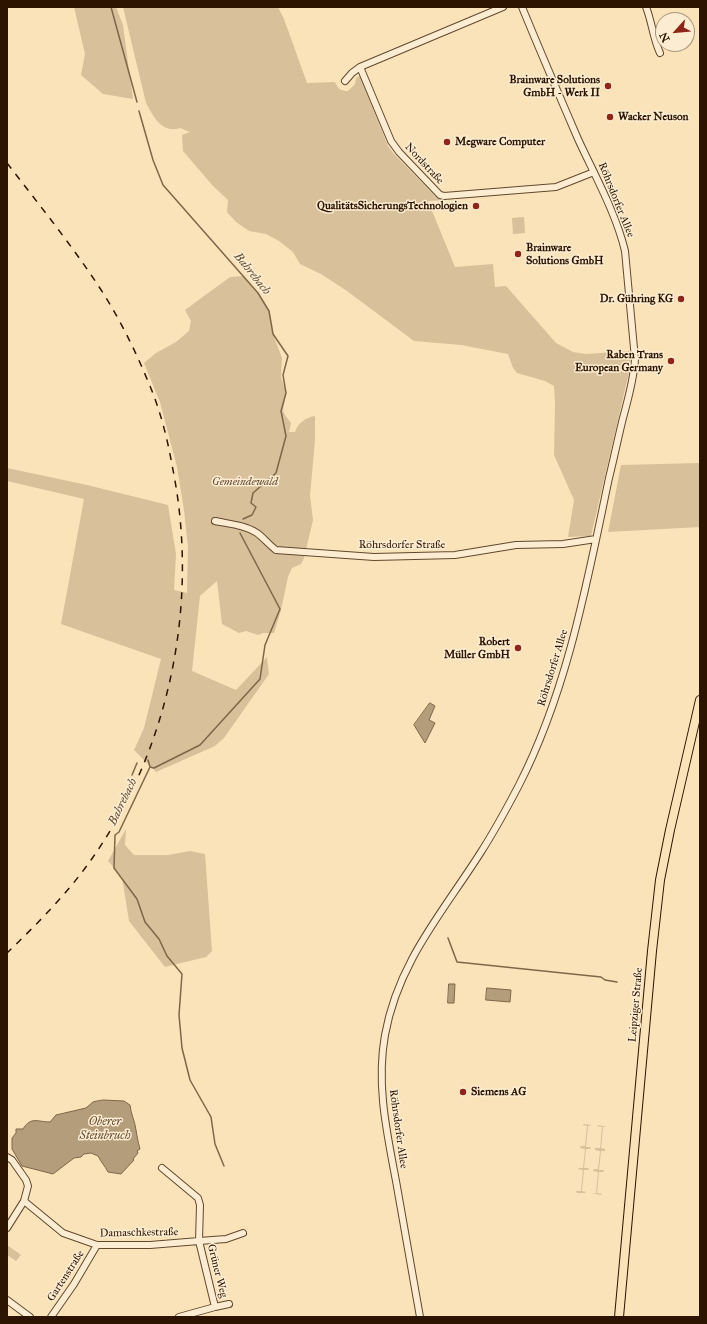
<!DOCTYPE html>
<html>
<head>
<meta charset="utf-8">
<style>
  body { margin:0 }
  #map { position:relative; width:707px; height:1324px; overflow:hidden; background:#fae3b9; font-family:"IM FELL Great Primer",serif }
  canvas { display:block }
  .frame { position:absolute; inset:0; border:8px solid #2d1400; pointer-events:none }
  .north { position:absolute; left:655px; top:12px; width:40px; height:40px; box-sizing:border-box; background:#fcedd2; border:1px solid #a9967e; border-radius:50%; rotate:243deg; font-size:11px; font-weight:700; line-height:16px; text-align:center; color:#2d1400 }
  .north::after { content:''; display:block; margin:auto; width:14px; height:18px; background:#8f2418; clip-path:polygon(50% 0,100% 100%,50% 72%,0 100%) }
</style>
</head>
<body>
<div id="map">
<canvas width="707" height="1324"></canvas>
<div class="frame"></div>
<div class="north">N</div>
</div>
<script>
const c = document.querySelector('canvas').getContext('2d');
c.lineJoin = 'round';
function fillPath(path, color) { c.fillStyle = color; c.fill(path, 'evenodd'); }
function trace(path, color, width, dash) { c.strokeStyle = color; c.lineWidth = width; c.lineCap = dash ? 'butt' : 'round'; c.setLineDash(dash || []); c.stroke(path); }
function write(font, color, halo, rows, align = 'center') {
  c.font = font + ' "IM FELL Great Primer",serif'; c.lineWidth = 3; c.setLineDash([]); c.textBaseline = 'middle'; c.strokeStyle = halo; c.fillStyle = color; for (const [text, x, y, turn = 0] of rows) {
    c.save(); c.translate(x, y); c.rotate((+turn || 0) * Math.PI / 180); c.textAlign = isNaN(turn) ? turn : align; if (halo) c.strokeText(text, 0, 0); c.fillText(text, 0, 0); c.restore();
  }
}
const green = new Path2D(`
  M74,7h42l7,18 10,74 -30,-5 -22,-19 4,-21z
  M123,7h155l6,12 23,64 28,-1c3,7 6,9 13,9l7,-7 1,-6 4,-2 28,70 6,8 41,42 9,4 -16,1 27,66 38,-3 2,23 11,-1 50,57 17,9 13,2 44,-3v17l-39,168 -23,1 6,-37 -20,-45 1,-50 -1,-19 -9,-5 -28,-8 -4,-5 -5,-14 -47,-9 -47,-4 -67,-50 -26,-17 -21,-10 -7,-12 -14,-11 -13,-7 -17,-3 -13,-9 -9,-10 1,-12 -15,-14 -30,-35 -1,-16 8,-3 -10,-4c-18,6 -27,-12 -34,-25z
  M524,217l1,16 -12,1 -1,-16z
  M244,276l14,17 11,18 4,23 9,24 -1,19 5,15 -3,19 2,4 6,8 -2,9h6c3,-9 11,-15 20,-16v24l-5,56 3,24 -9,38 -3,6 -9,4 -4,9 -7,33 -7,23h-11l-5,2 -12,-4 -7,2 -17,-9 -5,-43 -17,15 -8,75 44,19 31,-33 2,17 -45,64 -9,8 -59,26 -22,-22 10,-22 17,-69 -100,-35 23,-125 -77,-18v-13l80,17 81,20 8,49 -2,36 13,3 1,-46 -4,-37 -7,-43 -17,-65 -16,-39 12,-10 20,-11 13,-11 2,-10 -6,-11 45,-33z
  M700,463v64l-92,5 13,-67z
  M126,829l-1,16 9,10h34l22,-4 15,3 7,97 -6,6 -41,10 -36,-46 -7,-44 -14,-16z
  M583,1124l9,1 -4,1 -2,21h5l-1,2h-4l-2,19h5l-1,2h-4l-2,21 4,1 -1,1h-8l-1,-2h5l2,-21 -5,-1 1,-1h4l2,-19 -5,-1 1,-2h4l2,-20 -4,-1z
  M598,1125l9,2h-4l-2,21 4,1v2h-4l-2,19h5l-1,2h-4l-2,21 5,1 -1,1 -9,-2h4l2,-21 -5,-1 1,-2h4l2,-18 -5,-1v-2h5l2,-21 -5,-1z
  M7,1245l14,10 -5,6 -9,-6z`);
const water = new Path2D(`
  M430,703l5,3 -6,14 6,3 -10,20 -11,-18z
  M449,984h6l-1,19h-6z
  M487,988l24,2 -1,12 -24,-2z
  M103,1100l21,1 6,4c1,10 5,16 6,25 1,6 2,12 4,19l-3,2 1,2 -5,6 1,1 -13,14 -13,-2c-3,-6 -7,-10 -10,-16l-7,-3 -7,1 -3,3 -7,1 -21,16 -31,-8 -10,-17v-11l4,-5v-4h7c8,-13 15,-7 27,-7l6,-7 30,-7 7,-6z`);
const stream = new Path2D(`
  M111,7l26,95
  M139,111l14,49 10,25 95,108 11,18 4,23 15,22 -5,19 3,18 -5,18 5,25 -10,37 -23,20 -2,10 5,4 -4,8 -9,4
  M148,760l2,7
  M132,775l5,-12
  M448,938l9,24 144,15 4,3 12,2
  M224,1166l-9,-22 -4,-27 -21,-37 -8,-32 -3,-33 3,-41 -15,-18 -8,-17 -14,-17 -8,-23 -23,-31 1,-33 4,-3 31,-65 4,1 46,-23 60,-66 5,-34 15,-36 -40,-76`);
const minor = new Path2D(`
  M646,7c6,15 7,31 14,46
  M360,67l31,74 8,11 41,43 4,1 112,-9 38,-15
  M345,81l7,-8 8,-6 143,-60
  M215,521c14,3 30,4 42,12 7,5 12,12 19,17l98,7 81,-2 61,-10 47,-1 33,-5
  M7,1157l5,3 14,20 2,6 -4,15 -17,27
  M162,1168l36,30 2,7 -1,36 16,66 -36,10
  M24,1201l39,32 34,12h53l49,-4 27,-2 17,-6
  M7,1300l23,17
  M215,1307l14,-3
  M51,1317l23,-33 23,-39
  M420,1317c-8,-45 -16,-90 -24,-136 -9,-48 -20,-96 -11,-146 13,-73 58,-123 96,-183 14,-22 26,-44 38,-67 49,-96 68,-203 90,-307 5,-20 9,-40 14,-60 5,-19 11,-39 12,-59l-10,-108c-9,-38 -31,-77 -47,-112 -19,-44 -38,-88 -56,-132`);
const major = new Path2D(`
  M619,1317l33,-366 8,-71 10,-50 30,-130`);
const rail = new Path2D(`
  M7,163c33,43 68,86 98,133 16,26 30,54 42,83 12,27 20,57 25,86 28,135 -1,282 -81,395 -24,34 -54,64 -84,93`);
const markers = [
  [608,86,4,"#8f2418"],
  [610,117,4,"#8f2418"],
  [447,142,4,"#8f2418"],
  [476,206,4,"#8f2418"],
  [518,254,4,"#8f2418"],
  [681,299,4,"#8f2418"],
  [671,361,4,"#8f2418"],
  [518,648,4,"#8f2418"],
  [463,1092,4,"#8f2418"]
];
const poiNames = [
  ["Brainware Solutions",600,80],
  ["GmbH - Werk II",600,93],
  ["Wacker Neuson",618,117,"left"],
  ["Megware Computer",455,142,"left"],
  ["QualitätsSicherungsTechnologien",468,206],
  ["Brainware",526,248,"left"],
  ["Solutions GmbH",526,261,"left"],
  ["Dr. Gühring KG",673,299],
  ["Raben Trans",663,355],
  ["European Germany",663,368],
  ["Robert",510,642],
  ["Müller GmbH",510,655],
  ["Siemens AG",471,1092,"left"]
];
const streetNames = [
  ["Nordstraße",424,164,47],
  ["Röhrsdorfer Allee",616,200,68],
  ["Röhrsdorfer Straße",402,545],
  ["Röhrsdorfer Allee",553,668,-73],
  ["Leipziger Straße",636,1005,-85],
  ["Röhrsdorfer Allee",398,1129,82],
  ["Damaschkestraße",139,1233,-1],
  ["Grüner Weg",217,1271,76],
  ["Gartenstraße",66,1276,-57]
];
const parkNames = [
  ["Gemeindewald",245,482]
];
const waterNames = [
  ["Bahrebach",252,274,51],
  ["Bahrebach",123,802,-64],
  ["Oberer",105,1122],
  ["Steinbruch",105,1136]
];
fillPath(green, '#d7c09a');
fillPath(water, '#b49d7a');
trace(water, '#7e6649', 1);
trace(stream, '#7e6649', 1.5);
trace(minor, '#60482e', 8);
trace(major, '#2d1400', 10);
trace(minor, '#fcedd2', 6);
trace(major, '#fae3b9', 8);
trace(rail, '#2d1400', 1.5, [7, 7]);
for (const [x, y, r, color] of markers) { const dot = new Path2D(); dot.arc(x, y, r, 0, 2 * Math.PI); c.fillStyle = color; c.fill(dot); trace(dot, '#fcedd2', 1.5); }
write('bold 11px', '#2d1400', '#fcedd2', poiNames, 'right');
write('11px', '#2d1400', '#fcedd2', streetNames);
write('italic 11px', '#685036', '#fcedd2', parkNames);
write('italic 12px', '#634b31', '#fcedd2', waterNames);
</script>
</body>
</html>
